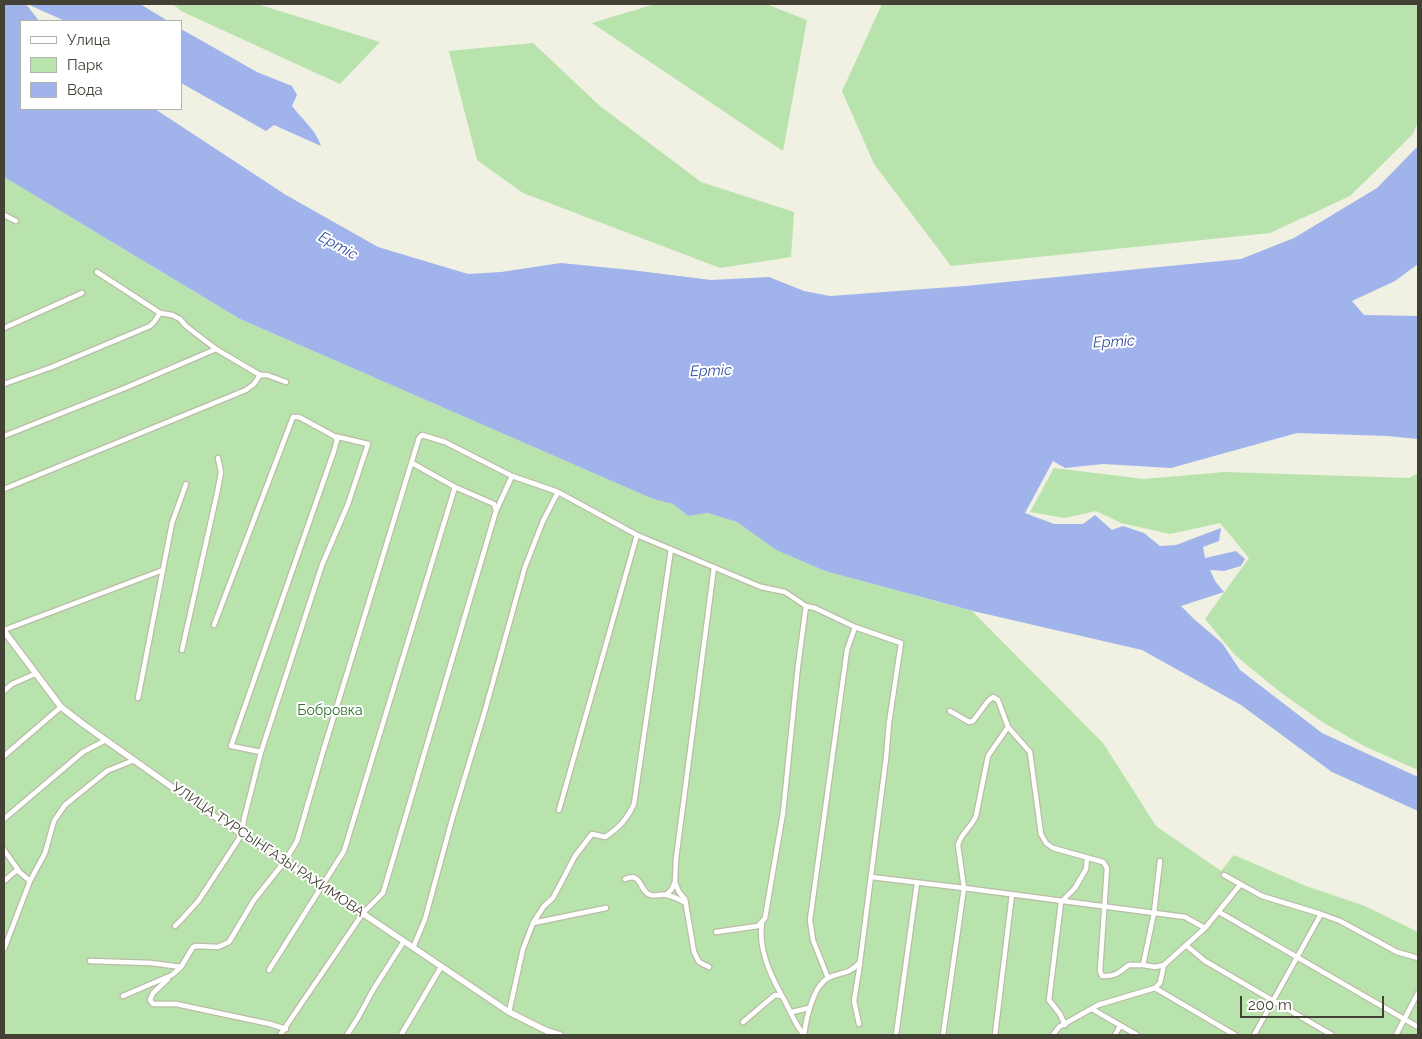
<!DOCTYPE html>
<html>
<head>
<meta charset="utf-8">
<style>
  body { margin:0 }
  #map { position:relative; width:1422px; height:1039px; overflow:hidden; background:#f0f0e3; font-family:Raleway,sans-serif }
  canvas { display:block }
  .frame { position:absolute; inset:0; border:5px solid #424133; pointer-events:none }
  .legend { position:absolute; left:20px; top:20px; width:162px; height:90px; box-sizing:border-box; background:#fff; border:1px solid #b3b3ad; margin:0; padding:6px 9px; list-style:none; font-size:15px; color:#424133 }
  .legend li { display:flex; align-items:center; gap:10px; height:25px }
  .legend b { width:25px; border:1px solid #b3b3ad }
  .scale { position:absolute; left:1240px; top:996px; width:144px; height:22px; box-sizing:border-box; border:2px solid #424133; border-top:0; padding-left:6px; font-size:15px; line-height:18px; white-space:nowrap; color:#424133; -webkit-text-stroke:4px #fff; paint-order:stroke }
</style>
</head>
<body>
<div id="map">
<canvas width="1422" height="1039"></canvas>
<div class="frame"></div>
<ul class="legend">
<li><b style="height:6px;background:#fff"></b>Улица</li>
<li><b style="height:14px;background:#b8e3ad"></b>Парк</li>
<li><b style="height:14px;background:#a1b3eb"></b>Вода</li>
</ul>
<div class="scale">200 m</div>
</div>
<script>
const c = document.querySelector('canvas').getContext('2d');
c.lineJoin = 'round';
function fillPath(path, color) { c.fillStyle = color; c.fill(path, 'evenodd'); }
function trace(path, color, width, dash) { c.strokeStyle = color; c.lineWidth = width; c.lineCap = dash ? 'butt' : 'round'; c.setLineDash(dash || []); c.stroke(path); }
function write(font, color, halo, rows, align = 'center') {
  c.font = font + ' Raleway,sans-serif'; c.lineWidth = 4; c.setLineDash([]); c.textBaseline = 'middle'; c.strokeStyle = halo; c.fillStyle = color; for (const [text, x, y, turn = 0] of rows) {
    c.save(); c.translate(x, y); c.rotate((+turn || 0) * Math.PI / 180); c.textAlign = isNaN(turn) ? turn : align; if (halo) c.strokeText(text, 0, 0); c.fillText(text, 0, 0); c.restore();
  }
}
const green = new Path2D(`
  M173,4h84l123,38 -40,42 -159,-73z
  M655,4h111l41,16 -24,131 -191,-128z
  M882,4h536v118l-5,12 -63,62 -80,37 -319,33 -77,-102 -32,-73z
  M533,43l67,63 101,76 93,30 -3,45 -71,11 -197,-75 -46,-33 -28,-109z
  M4,177l236,142 413,180 20,5 15,12 20,-3 29,9 39,28 49,21 147,40 131,132 53,83 65,45 13,-16 72,31 59,20 53,26v103h-1414z
  M1054,468l90,11 80,-7 185,6 9,-5v297l-54,-24 -40,-23 -44,-31 -45,-37 -30,-36 44,-61 -29,-35 -50,11 -49,-11 -25,-12 -31,7 -35,-6z`);
const water = new Path2D(`
  M4,4h22l13,17h-18v88h134l131,86 92,52 90,27 33,-2 60,-9 70,7 80,10 58,-3 35,14 26,5 135,-10 276,-27 53,-21 83,-50 41,-42v118l-23,17 -43,20 12,14 54,1v123l-31,-3 -90,-3 -126,35 -68,-4 -38,4 -12,-7 -28,52 29,11h29l12,-9 17,15 11,-4 21,7 16,13 16,-1 45,-17 -2,13 -16,6 2,11 31,-7 9,8 -4,7 -17,5 -14,-1 5,11 9,11 -43,14 13,13 28,24 18,27 82,63 96,44v34l-86,-39 -91,-67 -99,-55 -169,-39 -148,-40 -49,-21 -39,-28 -29,-9 -20,3 -15,-12 -20,-5 -413,-180 -236,-142z
  M27,4h113l28,17h-103z
  M181,29l76,43 35,14 5,9 -5,11c10,13 24,24 29,40l-47,-21 -8,6 -85,-48z`);
const minor = new Path2D(`
  M4,215l12,6
  M97,272l63,41
  M4,328l78,-35
  M260,375h7l19,7
  M4,384l48,-17 98,-41 4,-4 6,-9 12,2 8,4 6,7 30,23 44,26 -6,9 -8,6 -242,99
  M4,436l121,-48 91,-39
  M412,463l43,24 39,17 2,7
  M637,535l124,52 24,5 21,14 9,2 40,19 46,16 -12,80 -3,35 -26,204c-12,14 -19,9 -32,16 -15,8 -22,41 -24,57
  M4,630l159,-60
  M182,650l36,-161 3,-17 -3,-14
  M4,691l8,-7 23,-10
  M138,698l34,-175 14,-39
  M950,711l19,11 4,-1 15,-20 5,-4 5,3 10,27 22,25 11,82 5,9 7,5 50,14 4,6 -7,103 2,5c14,1 17,-4 27,-11h14
  M261,752l-30,-6 103,-295 3,-11 -3,-4
  M4,756l57,-49
  M4,819l79,-67 23,-12
  M4,850l15,21
  M1160,861l-6,52 -11,52 12,2 9,-2
  M1224,875l38,21 59,18 19,7 57,31 21,6
  M871,877l93,11 221,29 20,11
  M625,879c16,-7 14,9 23,15 7,4 13,-1 19,1 6,1 13,5 19,8
  M4,881l13,-11 13,11
  M667,894l5,-5 3,-7
  M1219,912l199,115
  M533,923l73,-15
  M762,923c-4,26 8,51 20,73
  M175,926l7,-7 17,-19 43,-66 2,-15 17,-67 61,-187 26,-61 20,-60 -34,-8 -35,-19h-6l-79,208
  M716,932l42,-6 7,-8 18,-105 15,-147 8,-60
  M1187,946l18,15 127,74
  M413,948l12,-29 28,-103 31,-102 41,-147 18,-46 15,-29
  M4,949l26,-68 15,-28 9,-32 11,-16 42,-34 27,-11
  M90,961l61,2 30,4
  M709,967l-10,-5 -5,-10 -9,-53 -6,-7 -4,-10 1,-23 38,-292
  M269,970l75,-119 111,-364
  M828,978l-15,-38 -3,-20 37,-270 8,-23
  M168,979l-15,14 -3,7 3,4h23l94,20 16,5
  M1155,988l80,47
  M123,996l49,-21 9,-8 12,-20 4,-1 21,1 11,-5 25,-42 31,-39 12,-20 25,-86 97,-317 3,-3 23,7 67,34 46,16 79,43 -78,275
  M1092,1009l45,26
  M509,1012l14,-63 10,-26 11,-17 9,-8 22,-42 17,-22 13,3c14,-9 22,-18 29,-33l37,-255
  M792,1012l17,-4
  M743,1022l32,-27 7,1c8,13 12,28 22,39
  M859,1024l-5,-23 6,-37
  M1065,1025l-5,-11 -11,-14 12,-98 14,-14 11,-19 1,-11
  M280,1035l83,-122 20,-20 113,-382 16,-35
  M347,1035l12,-19 14,-26 31,-49
  M401,1035l40,-68
  M896,1035l21,-152
  M943,1035l21,-147 -6,-43c3,-12 13,-17 18,-29l12,-60 20,-29
  M995,1035l17,-141
  M1053,1035l6,-8 39,-22 57,-17 5,-5 4,-18 41,-37 35,-43
  M1115,1035l5,-9
  M1254,1035l67,-121
  M1396,1035l22,-42`);
const tertiary = new Path2D(`
  M4,631l57,76 22,17 120,85 119,77 187,126 38,19 13,4`);
const parkNames = [
  ["Бобровка",330,711]
];
const streetNames = [
  ["УЛИЦА ТУРСЫНГАЗЫ РАХИМОВА",268,850,34]
];
const waterNames = [
  ["Ертіс",338,246,29],
  ["Ертіс",1114,342,-3],
  ["Ертіс",711,371,-2]
];
fillPath(green, '#b8e3ad');
fillPath(water, '#a1b3eb');
trace(minor, '#bbbba6', 7);
trace(tertiary, '#bbbba6', 8);
trace(minor, '#fff', 4.5);
trace(tertiary, '#fff', 5.5);
write('14px', '#2d6f2b', '#fff', parkNames);
write('14px', '#424133', '#fff', streetNames);
write('italic 15px', '#344ea6', '#fff', waterNames);
</script>
</body>
</html>
